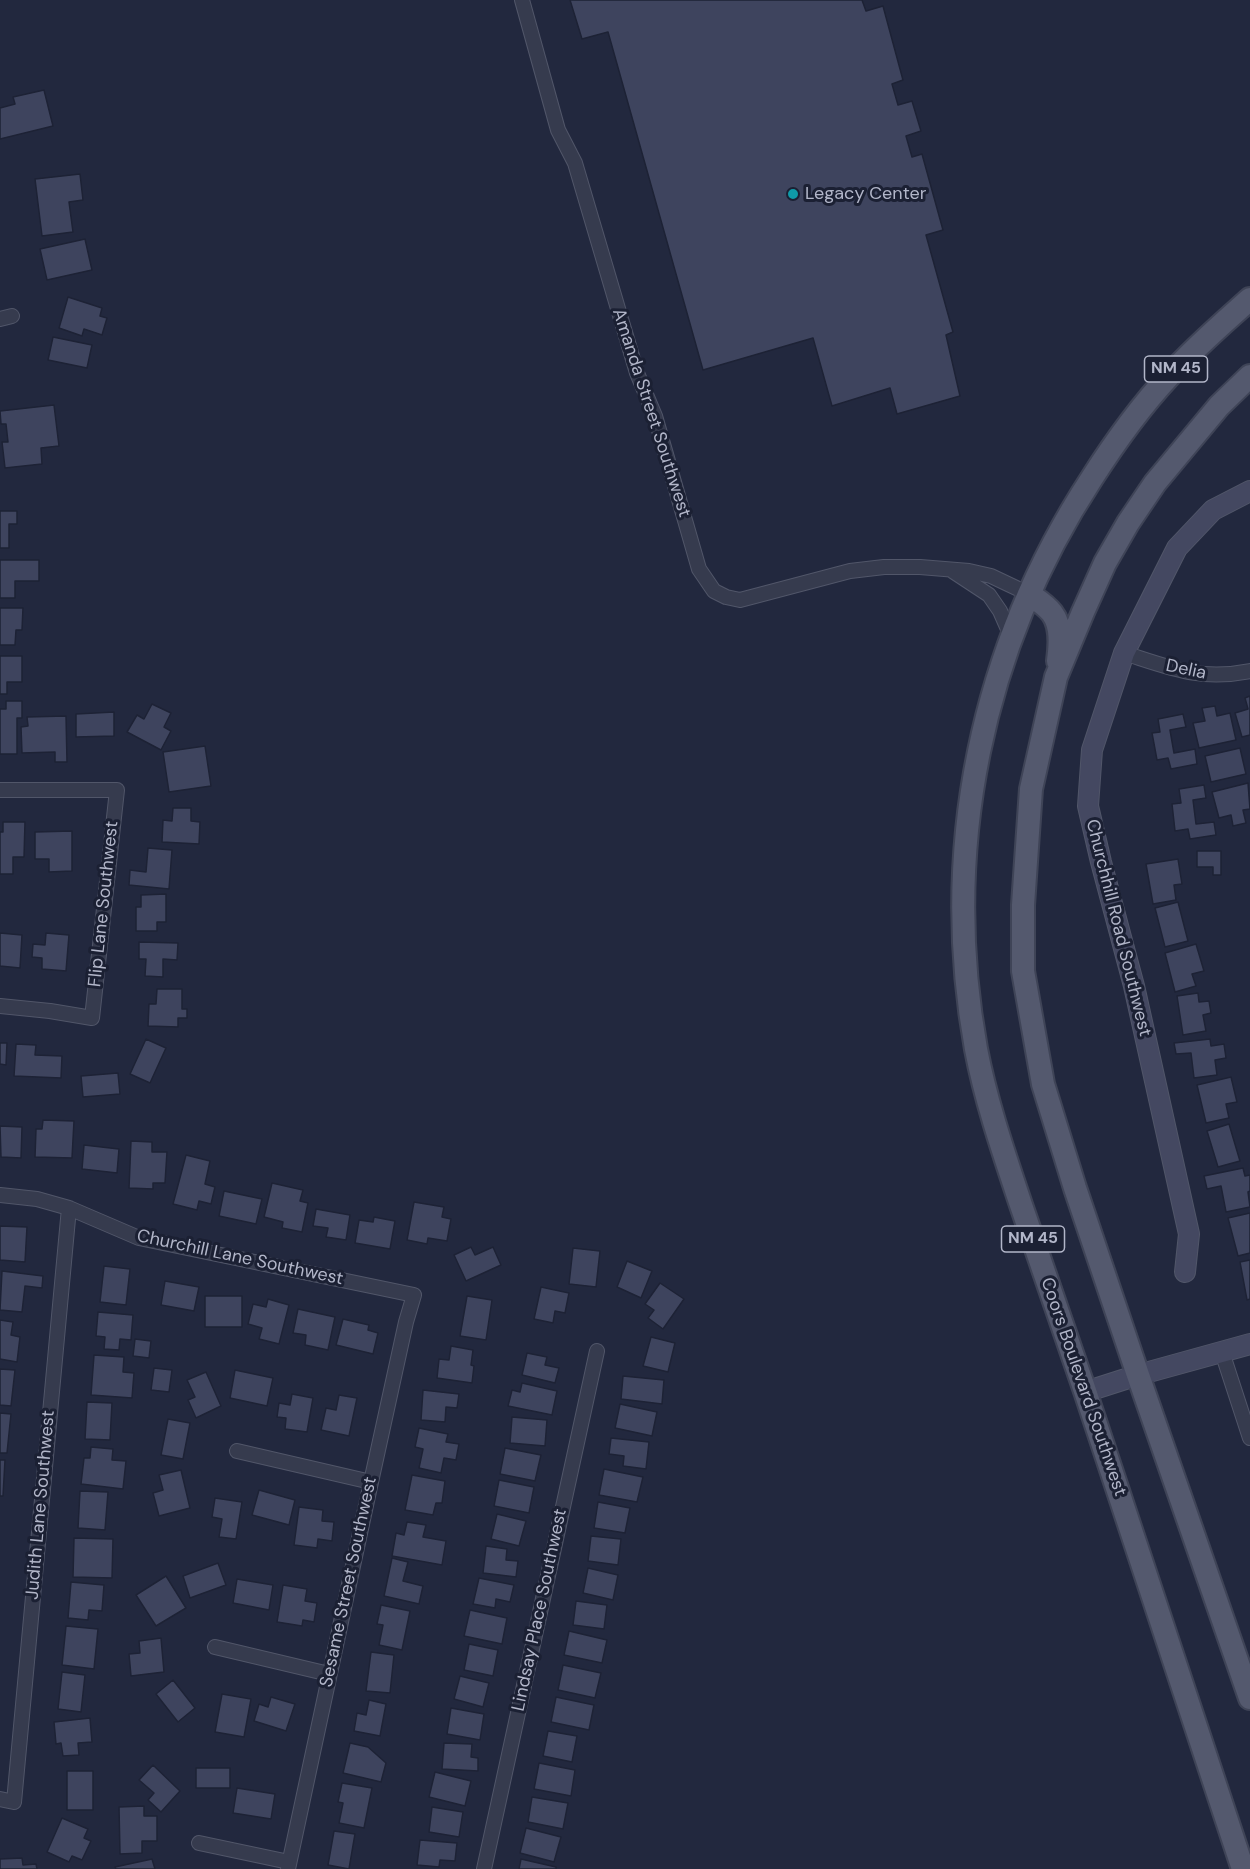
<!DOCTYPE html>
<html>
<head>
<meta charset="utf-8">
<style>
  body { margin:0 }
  canvas { display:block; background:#22283e }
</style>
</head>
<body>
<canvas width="1250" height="1869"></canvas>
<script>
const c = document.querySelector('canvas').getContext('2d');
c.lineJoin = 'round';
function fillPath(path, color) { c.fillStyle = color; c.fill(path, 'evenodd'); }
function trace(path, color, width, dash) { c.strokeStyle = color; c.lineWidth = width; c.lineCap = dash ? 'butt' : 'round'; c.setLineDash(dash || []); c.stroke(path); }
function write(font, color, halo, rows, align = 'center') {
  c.font = font + ' "DM Sans",sans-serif'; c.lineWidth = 6; c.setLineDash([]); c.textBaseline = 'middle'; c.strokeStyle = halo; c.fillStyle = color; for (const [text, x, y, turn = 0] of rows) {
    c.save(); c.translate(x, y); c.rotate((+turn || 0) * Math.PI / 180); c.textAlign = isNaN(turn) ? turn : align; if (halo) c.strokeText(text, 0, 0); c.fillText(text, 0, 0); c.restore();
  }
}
const building = new Path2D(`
  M570,0h292l4,11 17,-5 20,74 -11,4 6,21 14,-4 9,30 -15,5 6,21 10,-3 21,76 -17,5 27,97 -7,3 14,61 -63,18 -7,-26 -58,18 -19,-68 -110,32 -95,-338 -26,7z
  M44,90l9,36 -53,13v-31l15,-4 -2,-7z
  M80,174l3,26 -14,2 4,30 -31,4 -7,-57z
  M85,239l7,31 -45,10 -7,-31z
  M68,297l34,11 -2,8 7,2 -5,17 -18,-6 -2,7 -23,-8z
  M53,337l39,8 -5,23 -39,-8z
  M54,405l5,41 -18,2 1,16 -37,4 -3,-26h6l-2,-18h-5l-1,-13z
  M0,511h17v13h-8v24h-9z
  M0,560h39v21h-24v17h-15z
  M0,608h23l-1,22h-6l-1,15h-15z
  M0,656h22v26h-15v12h-7z
  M1250,696v39l-8,2 -7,-24 13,-4 -3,-11z
  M6,701h16v17h-5v36h-17v-45h6z
  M152,704l19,9 -7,14 7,4 -10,19 -34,-18 10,-17 7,4z
  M1215,706l2,10 13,-3 6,27 -37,8 -6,-25 12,-2 -3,-13z
  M114,712v24l-38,1v-23z
  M1183,714l3,13 -16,3 4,23 21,-4 2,15 -26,5 -3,-11 -11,2 -5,-27 8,-1 -2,-13z
  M66,716l1,46h-12v-10l-33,1 -1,-26 7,-1 -1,-9z
  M205,746l6,40 -42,6 -6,-40z
  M1240,748l6,26 -35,8 -6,-26z
  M1248,783l2,26 -7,1 3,13 -13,3 -2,-11 -12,3 -7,-26z
  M1204,785l2,13 -13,2 3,24 18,-2 2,13 -26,4 -2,-10 -13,2 -3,-27 9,-1 -2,-14z
  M173,808h18v13l9,1 -1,22 -37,-2 1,-22 9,1z
  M3,822h22l-1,35h-11v17h-13v-42h3z
  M72,831v40l-23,1v-13h-14v-27z
  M148,848l24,2 -3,39 -40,-4 1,-15 16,2z
  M1197,851h24v24h-8v-8h-16z
  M1178,859l4,25 -8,1 2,15 -23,4 -7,-40z
  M166,894v28h-9v9h-21v-24h5v-12z
  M1178,902l10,39 -23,6 -10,-39z
  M0,933l22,2 -2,33 -20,-2z
  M46,933l23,2 -3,36 -24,-2v-11l-10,-1 1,-13 12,1z
  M139,942l39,1 -1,17 -14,-1v18l-18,-1 1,-17h-7z
  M1196,944l8,27 -12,3 4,12 -21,6 -10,-39z
  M157,989h25v20h5v9h-9v9l-30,-1 1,-22h7z
  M1198,993l1,9 10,-1 2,12 -8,2 3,16 -23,4 -6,-39z
  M146,1039l20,9 -16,35 -20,-9z
  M1210,1039l1,7 13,-2 2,14 -11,2 2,15 -23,3 -3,-25 -15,1 -2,-11z
  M0,1043h7l-1,22 -6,-1z
  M16,1044l20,1 -1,10 27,1 -1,22 -47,-2z
  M118,1073l2,21 -37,3 -2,-21z
  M1231,1077l6,25 -11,2 3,14 -23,5 -9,-38z
  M43,1120l31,1 -2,37 -37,-1 1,-28h6z
  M1229,1124l11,37 -22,6 -11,-36z
  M0,1126l22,1 -1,31 -20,-1z
  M131,1141l21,1v10h15l-2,31h-12v6l-24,-1z
  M84,1145l35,4 -2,24 -35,-4z
  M186,1155l24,6 -5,23 10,3 -4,17 -12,-3 -2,9 -24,-6z
  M1243,1168l2,8 5,-1v16l-2,1 2,15 -24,5 -5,-26 -14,3 -3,-13z
  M272,1183l31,7 -3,11 8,2 -6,29 -20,-4 1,-6 -19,-5z
  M224,1191l38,8 -6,25 -37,-8z
  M414,1202l30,5 -2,10 9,2 -4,22 -19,-3 -1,6 -20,-4z
  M316,1209l34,6 -4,25 -20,-3 2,-9 -15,-2z
  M1250,1213v40l-12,3 -10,-38z
  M374,1217l21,4 -5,28 -35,-6 4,-23 14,2z
  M0,1226l27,1 -2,35 -25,-2z
  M471,1247l4,8 18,-8 8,18 -35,16 -12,-26z
  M573,1248l27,3 -4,36 -27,-3z
  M1250,1260v39l-3,1 -7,-38z
  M627,1261l25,10 -11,27 -24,-11z
  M104,1266l26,3 -4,36 -26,-3z
  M2,1271l41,5 -1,12 -17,-2 -3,26 -22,-2z
  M165,1281l34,6 -5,24 -33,-6z
  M660,1283l24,16 -21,30 -15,-11 6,-8 -9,-6z
  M541,1287l28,6 -4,20 -10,-2 -2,12 -19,-4z
  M205,1296h37v31h-37z
  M467,1296l25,4 -6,40 -26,-4z
  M268,1299l21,6 -10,39 -20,-5 3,-11 -14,-4 5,-20 13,3z
  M298,1309l37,8 -7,33 -23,-5 1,-10 -13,-2z
  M98,1312l35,3 -2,25 -11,-1 -1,11 -15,-1 1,-12 -9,-1z
  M343,1319l26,6 -1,5 10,3 -5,21 -37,-9z
  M0,1320l13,2 -2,13 9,2 -3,25 -17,-3z
  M651,1337l24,6 -7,29 -25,-6z
  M135,1339l16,2 -2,17 -16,-2z
  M451,1346l22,4 -2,15 3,1 -2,17 -35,-5 2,-19 10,1z
  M527,1353l20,4 -2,8 14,3 -4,15 -33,-8z
  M94,1355l30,2 -1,15 11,1 -2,25 -41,-3z
  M154,1368l18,2 -3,22 -18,-2z
  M0,1369l15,1 -4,36 -11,-1z
  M235,1370l38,8 -6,28 -37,-8z
  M206,1372l15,34 -25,12 -8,-18 7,-3 -8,-17z
  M623,1376l41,4 -2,24 -41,-5z
  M522,1383l35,8 -5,24 -44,-9 4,-16 8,2z
  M423,1390l36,4 -2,14 -11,-1 -1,15 -24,-2z
  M292,1394l21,4 -6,34 -22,-3 1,-11 -9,-1 2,-14 11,2z
  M339,1395l18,3 -8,38 -28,-6 5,-22 10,2z
  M87,1402l25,1 -2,37 -25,-1z
  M620,1404l37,8 -5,24 -37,-8z
  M0,1413l11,1 -4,39h-7z
  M512,1417l35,3 -2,26 -35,-3z
  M168,1419l22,4 -7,36 -22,-4z
  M419,1428l29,6 -2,8 13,2 -3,16 -12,-2 -3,15 -22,-5 4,-19 -8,-2z
  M611,1438l38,4 -3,27 -23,-3 1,-10 -15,-2z
  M91,1447l22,2 -1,11 14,1 -3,28 -42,-5 3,-26h6z
  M505,1448l36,7 -6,26 -35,-7z
  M0,1460h5l-2,36h-3z
  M604,1469l39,8 -6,25 -38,-7z
  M181,1470l9,38 -31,8 -6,-23 10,-3 -4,-15z
  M412,1475l33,6 -3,22h-6l-3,12 -28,-5z
  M499,1480l35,7 -5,26 -35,-7z
  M259,1490l36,10 -6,25 -37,-10z
  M80,1491l28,1 -3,38 -27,-2z
  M215,1498l27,4 -6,37 -17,-2 3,-18 -10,-2z
  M598,1502l32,6 -5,25 -31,-5z
  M299,1507l24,3 -1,11 12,1 -2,19 -14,-2 -1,9 -23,-3z
  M497,1514l29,7 -7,25 -28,-7z
  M407,1522l19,3 -3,12 23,4 -4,24 -50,-9 4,-23 8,2z
  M591,1536l30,3 -3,26 -30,-4z
  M74,1538l39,1 -1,39 -39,-1z
  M486,1546l21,3 -1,11 12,1 -2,16 -33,-4z
  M392,1558l16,4 -5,19 20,5 -4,18 -35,-8z
  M218,1563l8,22 -36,13 -7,-22z
  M588,1568l30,7 -5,25 -30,-7z
  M166,1576l20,32 -30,18 -20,-31z
  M479,1578l35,7 -4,17 -14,-3 -1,9 -22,-4z
  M237,1579l36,6 -4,25 -36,-7z
  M71,1582l33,3 -2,26 -13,-1 -1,10 -20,-2z
  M283,1585l24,4 -2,12 12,2 -3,19 -11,-2 -1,6 -25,-4z
  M576,1601l31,4 -3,24 -31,-4z
  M381,1605l29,6 -8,39 -23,-5 4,-20 -6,-1z
  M470,1610l37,8 -5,26 -38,-8z
  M66,1626l32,3 -4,40 -32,-4z
  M569,1631l38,9 -5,23 -38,-8z
  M161,1638l3,34 -33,4 -2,-22 11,-1 -1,-12z
  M469,1644l29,6 -5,26 -29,-6z
  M371,1652l23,3 -4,38 -24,-2z
  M563,1665l38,8 -6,25 -37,-8z
  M62,1672l23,3 -4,37 -23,-3z
  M460,1676l29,7 -6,24 -29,-8z
  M173,1680l22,28 -17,14 -22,-28z
  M222,1694l29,5 -7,38 -29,-5z
  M271,1697l24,7 -9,27 -32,-10 5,-17 9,3z
  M556,1697l38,8 -5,25 -38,-8z
  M369,1700l17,4 -6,32 -26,-5 3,-18 9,2z
  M451,1708l33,6 -4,26 -33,-6z
  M90,1718l2,24 -14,1 1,12 -16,1 -2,-13 -5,1 -2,-22z
  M548,1731l29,5 -5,26 -29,-6z
  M350,1743l18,4 18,16 -5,19 -38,-9z
  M444,1743l28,1 -1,13 7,1v13l-36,-2z
  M539,1763l36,7 -4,26 -37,-7z
  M153,1765l27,26 -19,21 -13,-12 6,-7 -15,-13z
  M196,1768h34v20h-34z
  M67,1771h26v39h-26z
  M435,1772l36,9 -6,25 -36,-9z
  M342,1783l30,5 -8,40 -25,-5 4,-20 -5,-1z
  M237,1788l38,6 -4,25 -38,-6z
  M532,1797l36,6 -5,26 -35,-7z
  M144,1806v10h13v25h-15v12l-22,1 -1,-47z
  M432,1807l31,5 -4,25 -30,-5z
  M62,1818l26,11 -4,9 7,3 -9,19 -10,-4 -3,6 -22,-10z
  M526,1828l35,9 -7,25 -34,-9z
  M334,1831l21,3 -6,35 -21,-4z
  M420,1840l37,3 -2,18 -15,-1 -1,7 -22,-2z
  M22,1858l1,7 13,-1 1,5h-37v-10z
  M152,1859l3,10h-39l-1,-2z
  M521,1859l35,8v2h-37z`);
const street = new Path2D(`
  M522,0l36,130 17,33 62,210 18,43 44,153 15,22 12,6 14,3 110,-29 34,-4h36l49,4 22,5 38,18
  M0,319l12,-3
  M951,570l38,25 11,16 11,25
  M1124,653c47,15 76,28 126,18
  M0,790h117l-25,228 -42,-7 -50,-5
  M0,1195l37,4 32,9 70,30 275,57 -8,27 -35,160 -83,387
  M1222,1352l28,86
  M237,1451l134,31
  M215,1647l114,27
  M0,1799l14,3 55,-594
  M199,1843l90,19
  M484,1869l113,-518`);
const secondary = new Path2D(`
  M1185,1272l4,-38 -55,-248 -33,-124 -13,-56 4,-56 32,-97 53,-105 36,-38 37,-19
  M1085,1392l53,-17 112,-31`);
const primary = new Path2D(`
  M1250,376l-31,30 -64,77 -27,40 -23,40 -22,49 -27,65 -25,112 -8,116v66l20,113 32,104 63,187 112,323
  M1029,594c7,5 17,11 23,19 10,13 8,33 6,48
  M1243,1869c-53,-159 -105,-319 -158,-478 -21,-62 -43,-124 -64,-186 -17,-51 -35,-103 -45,-156 -36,-200 5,-401 116,-571 23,-36 48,-71 77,-102 25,-28 53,-52 81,-77`);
const markers = [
  [793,194,6,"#0f9aa8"]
];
const shields = [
  [1176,369,63],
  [1033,1239,63]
];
const shieldNames = [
  ["NM 45",1176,369],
  ["NM 45",1033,1239]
];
const poiNames = [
  ["Legacy Center",805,194]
];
const streetNames = [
  ["Amanda Street Southwest",651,413,72],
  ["Delia",1186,670,12],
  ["Flip Lane Southwest",104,904,-84],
  ["Churchhill Road Southwest",1118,928,76],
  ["Churchill Lane Southwest",240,1258,12],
  ["Coors Boulevard Southwest",1083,1387,71],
  ["Judith Lane Southwest",41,1505,-85],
  ["Sesame Street Southwest",349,1582,-78],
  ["Lindsay Place Southwest",540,1610,-78]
];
fillPath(building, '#3e445e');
trace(building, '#1d2235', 1.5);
trace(street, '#515669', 16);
trace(secondary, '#515669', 22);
trace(primary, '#3f4457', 26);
trace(street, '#363b4e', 14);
trace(secondary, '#444861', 20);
trace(primary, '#54596e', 22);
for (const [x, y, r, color] of markers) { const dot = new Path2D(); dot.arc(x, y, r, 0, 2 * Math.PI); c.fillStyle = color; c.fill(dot); trace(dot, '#1b2033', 2); }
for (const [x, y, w] of shields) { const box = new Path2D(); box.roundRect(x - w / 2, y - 13, w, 26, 4.5); c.fillStyle = '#1b2033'; c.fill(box); trace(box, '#b2b6c9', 1.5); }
write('bold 16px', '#b2b6c9', null, shieldNames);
write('18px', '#b2b6c9', '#1b2033', poiNames, 'left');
write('18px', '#b2b6c9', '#1b2033', streetNames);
</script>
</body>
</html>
